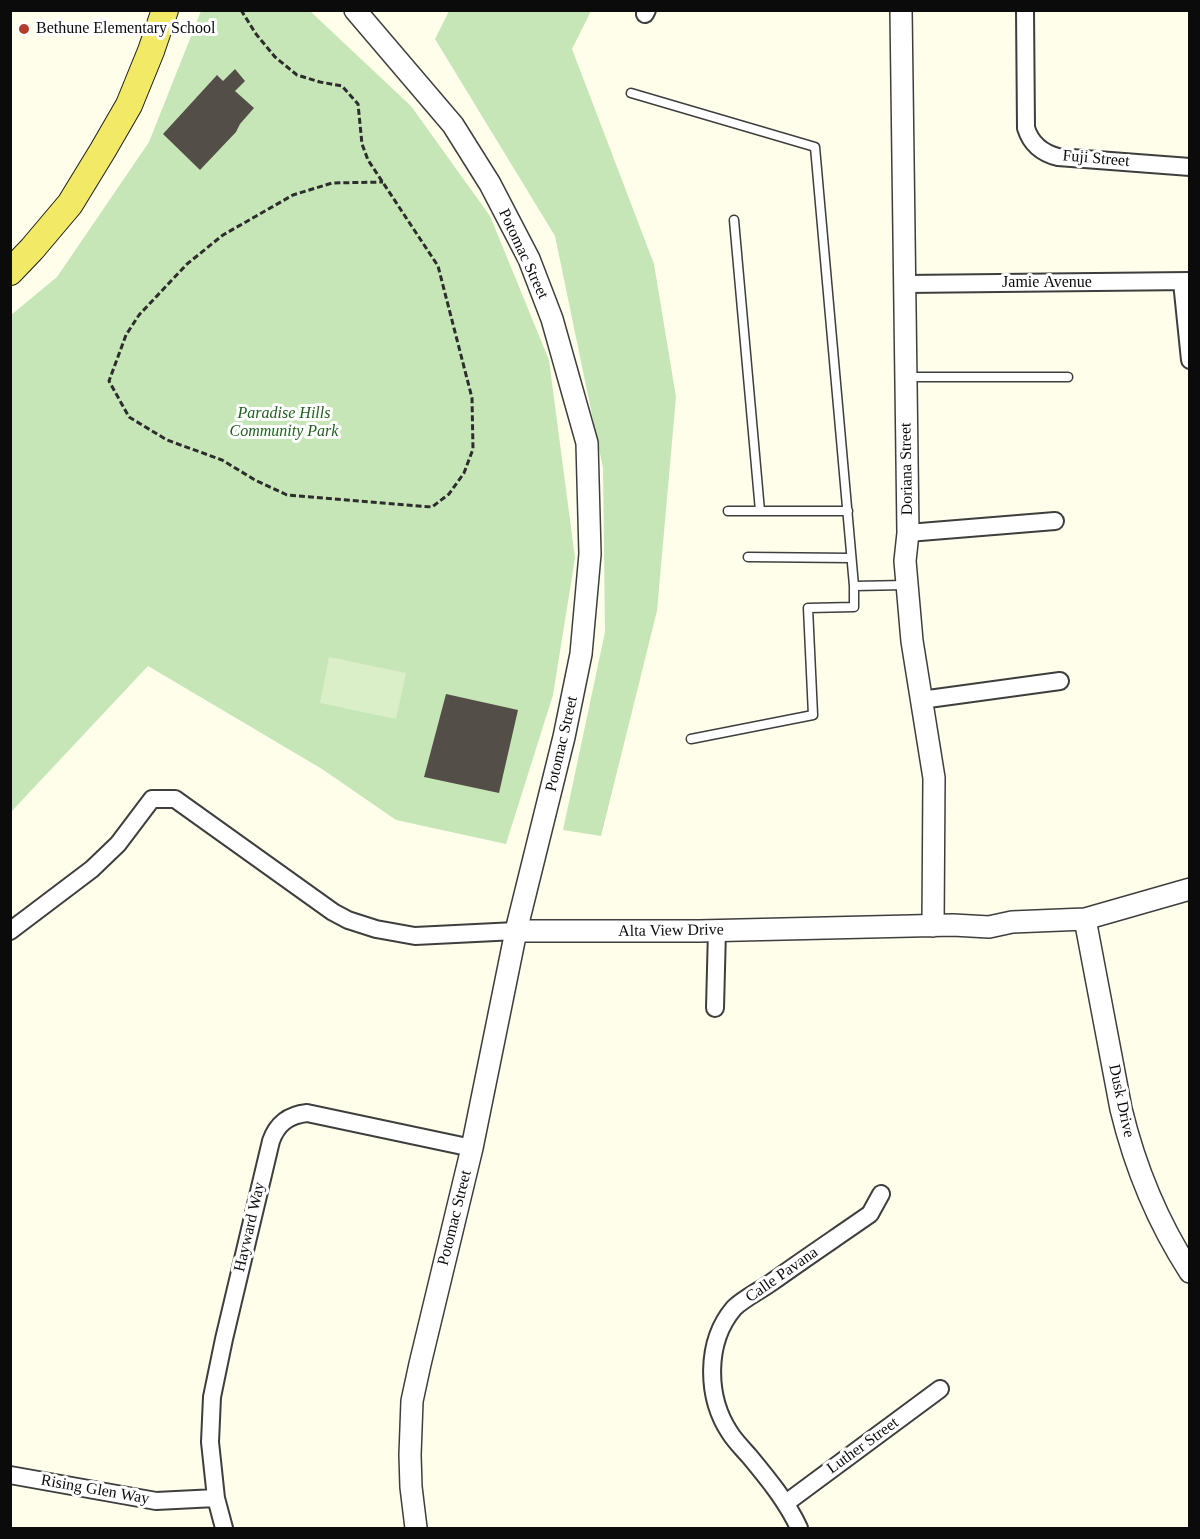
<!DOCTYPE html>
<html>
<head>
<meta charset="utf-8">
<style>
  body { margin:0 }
  #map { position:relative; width:1200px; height:1539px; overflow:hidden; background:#fefeeb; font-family:Georgia,serif }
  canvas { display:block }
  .frame { position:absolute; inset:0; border:12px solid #0b0b0b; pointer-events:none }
</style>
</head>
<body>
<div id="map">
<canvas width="1200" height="1539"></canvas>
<div class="frame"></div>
</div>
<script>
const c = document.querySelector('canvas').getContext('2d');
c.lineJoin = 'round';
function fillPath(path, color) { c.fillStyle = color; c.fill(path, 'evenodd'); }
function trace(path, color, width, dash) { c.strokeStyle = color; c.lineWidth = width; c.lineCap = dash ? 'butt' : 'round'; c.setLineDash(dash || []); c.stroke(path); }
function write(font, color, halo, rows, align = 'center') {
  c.font = font + ' Georgia,serif'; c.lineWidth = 6; c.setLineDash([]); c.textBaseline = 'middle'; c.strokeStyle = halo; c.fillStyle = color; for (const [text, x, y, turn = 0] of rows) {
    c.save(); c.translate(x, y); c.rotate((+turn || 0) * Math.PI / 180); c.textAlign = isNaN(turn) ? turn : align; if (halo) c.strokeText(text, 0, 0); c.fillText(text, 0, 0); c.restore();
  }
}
const green = new Path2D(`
  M201,11h109l101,95 79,110 59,144 26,198 -22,137 -47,149 -110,-24 -74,-51 -174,-103 -137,146v-497l46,-38 92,-135z
  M449,11h142l-19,38 82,215 22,133 -19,214 -56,225 -38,-6 42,-198 -2,-164 -48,-232 -120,-197z`);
const pitch = new Path2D(`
  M329,657l77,16 -10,46 -76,-16z`);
const building = new Path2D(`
  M235,69l10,12 -10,10 19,17 -14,16 -4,8 -36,38 -37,-36 54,-59 6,6z
  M446,694l72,16 -19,83 -75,-16z`);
const path = new Path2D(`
  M241,10l15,24 19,23 22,18 23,7 22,4 16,18 4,40 6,16 70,106 34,132 1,51 -9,24 -15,21 -17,13 -145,-12 -32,-15 -33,-20 -55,-20 -38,-23 -20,-36 17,-46 13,-20 48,-51 36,-29 70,-40 39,-12 51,-1`);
const service = new Path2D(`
  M631,93l184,54 39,439
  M734,220l26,291
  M906,377h162
  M728,511h120
  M748,557l103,1
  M691,739l122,-24 -5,-107 46,-1v-21l52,-1`);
const minor = new Path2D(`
  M1025,10l1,118c5,16 16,25 32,29l132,10
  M645,14l2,-4
  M1182,282l8,78
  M905,284l285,-3
  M908,533l147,-12
  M921,700l139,-19
  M10,931l82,-62 26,-25 34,-45h23l158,113 15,8 28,9 39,7 101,-5
  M715,1008l2,-78
  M10,1475l146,26 60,-3
  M786,1503l154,-114
  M224,1528l-8,-30 -6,-56 2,-45 12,-58 47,-198c6,-17 17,-26 36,-28l165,35
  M799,1528c-12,-26 -30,-48 -49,-71 -7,-8 -15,-16 -20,-24 -24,-36 -25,-91 4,-125 9,-9 27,-18 38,-26 32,-23 65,-45 98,-68l11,-20`);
const tertiary = new Path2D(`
  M355,10l98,115 37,59 39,75 23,60 35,124 3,111 -9,100 -17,83 -48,194 -44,217 -52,216 -8,37 -2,54 1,32 5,41
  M901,10l7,523 -3,28 7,80 22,137 -1,148
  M1085,919l36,190c14,58 36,112 69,163
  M516,931h183l254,-6 36,2 23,-5 73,-3 105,-30`);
const primary = new Path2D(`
  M10,272l22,-23 38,-45 33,-54 26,-45 22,-54 14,-41`);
const markers = [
  [24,29,6,"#b43e2b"]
];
const poiNames = [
  ["Bethune Elementary School",36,29]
];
const streetNames = [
  ["Fuji Street",1096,159,5],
  ["Potomac Street",523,254,65],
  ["Jamie Avenue",1047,283],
  ["Doriana Street",907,469,-91],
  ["Potomac Street",562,744,-77],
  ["Alta View Drive",671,931,-1],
  ["Dusk Drive",1121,1101,78],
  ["Potomac Street",455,1218,-76],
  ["Hayward Way",250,1227,-77],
  ["Calle Pavana",782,1275,-35],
  ["Luther Street",863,1446,-36],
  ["Rising Glen Way",95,1490,10]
];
const parkNames = [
  ["Paradise Hills",284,414],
  ["Community Park",284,432]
];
fillPath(green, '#c7e6b7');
fillPath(pitch, '#daeec8');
fillPath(building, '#534f48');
trace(service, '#3e3e3e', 11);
trace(minor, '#3e3e3e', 20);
trace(tertiary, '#3e3e3e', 24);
trace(primary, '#1c1c1c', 28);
trace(path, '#2d2d2d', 3, [6, 3]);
trace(service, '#fff', 8);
trace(minor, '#fff', 16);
trace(tertiary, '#fff', 21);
trace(primary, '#f2e967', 26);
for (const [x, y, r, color] of markers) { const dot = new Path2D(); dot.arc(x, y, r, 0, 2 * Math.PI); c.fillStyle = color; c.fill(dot); trace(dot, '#fff', 2); }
write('16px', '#0b0b0b', '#fff', poiNames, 'left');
write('16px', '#0b0b0b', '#fff', streetNames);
write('italic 16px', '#215f20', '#fff', parkNames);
</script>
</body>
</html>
